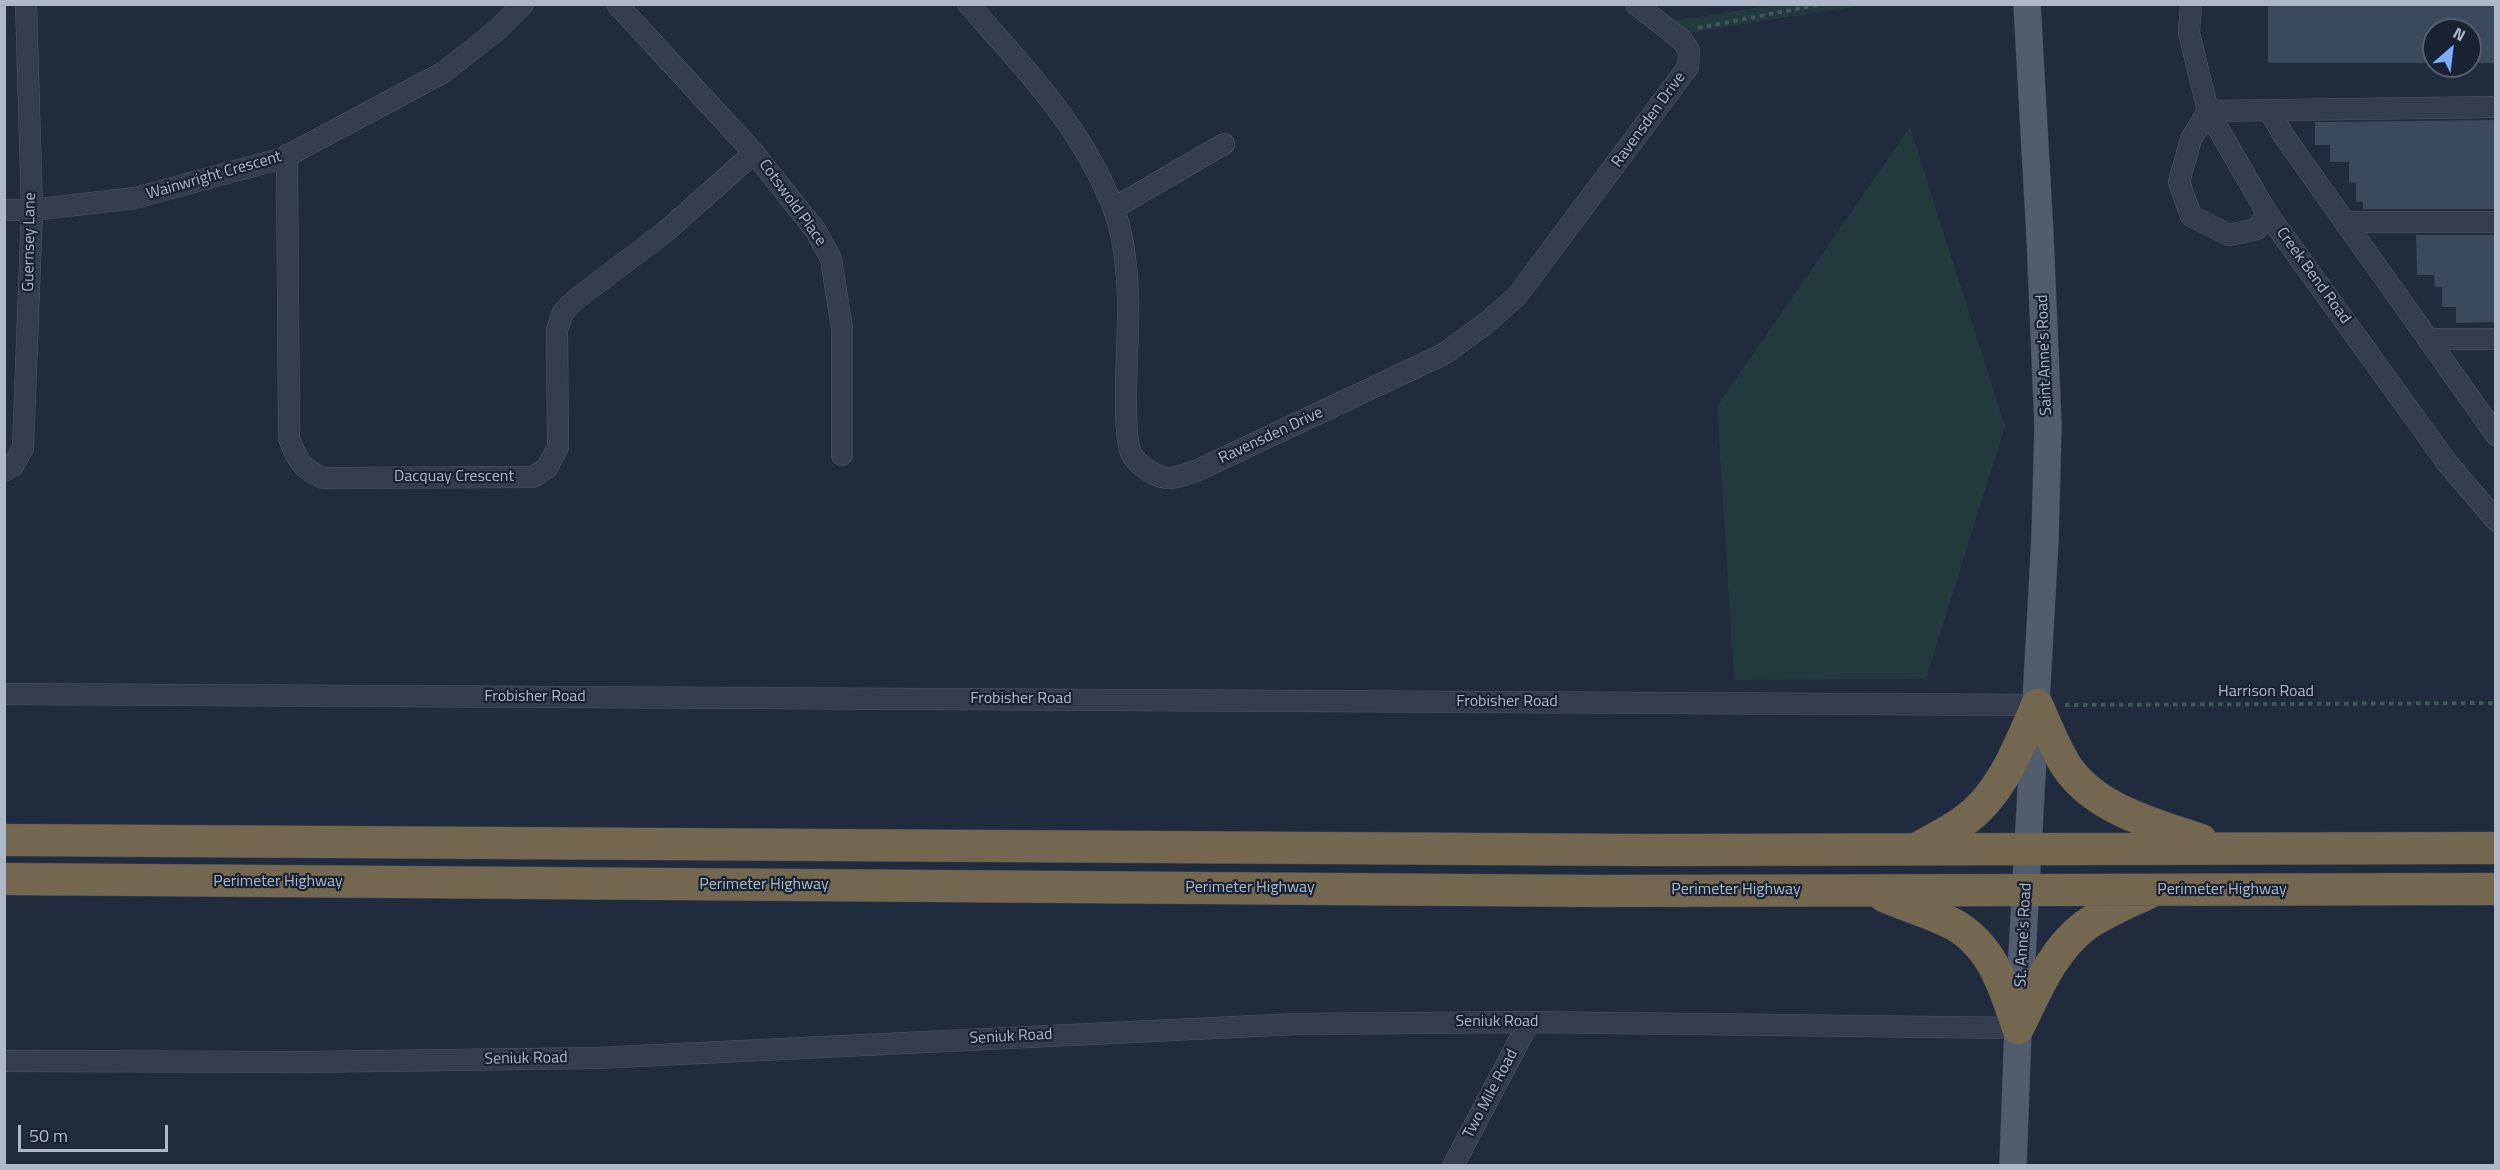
<!DOCTYPE html>
<html>
<head>
<meta charset="utf-8">
<style>
  body { margin:0 }
  #map { position:relative; width:2500px; height:1170px; overflow:hidden; background:#202b3d; font-family:"Titillium Web",sans-serif }
  canvas { display:block }
  .frame { position:absolute; inset:0; border:6px solid #afb8c9; pointer-events:none }
  .north { position:absolute; left:2422px; top:18px; width:60px; height:60px; box-sizing:border-box; background:#192231; border:2px solid #555e6e; border-radius:50%; rotate:28deg; font-size:16px; font-weight:700; line-height:24px; text-align:center; color:#afb8c9 }
  .north::after { content:''; display:block; margin:auto; width:21px; height:27px; background:#7dabff; clip-path:polygon(50% 0,100% 100%,50% 72%,0 100%) }
  .scale { position:absolute; left:18px; top:1125px; width:150px; height:27px; box-sizing:border-box; border:3px solid #afb8c9; border-top:0; padding-left:8px; font-size:18px; line-height:21px; white-space:nowrap; color:#afb8c9; -webkit-text-stroke:4px #192231; paint-order:stroke }
</style>
</head>
<body>
<div id="map">
<canvas width="2500" height="1170"></canvas>
<div class="frame"></div>
<div class="north">N</div>
<div class="scale">50 m</div>
</div>
<script>
const c = document.querySelector('canvas').getContext('2d');
c.lineJoin = 'round';
function fillPath(path, color) { c.fillStyle = color; c.fill(path, 'evenodd'); }
function trace(path, color, width, dash) { c.strokeStyle = color; c.lineWidth = width; c.lineCap = dash ? 'butt' : 'round'; c.setLineDash(dash || []); c.stroke(path); }
function write(font, color, halo, rows, align = 'center') {
  c.font = font + ' "Titillium Web",sans-serif'; c.lineWidth = 4.5; c.setLineDash([]); c.textBaseline = 'middle'; c.strokeStyle = halo; c.fillStyle = color; for (const [text, x, y, turn = 0] of rows) {
    c.save(); c.translate(x, y); c.rotate((+turn || 0) * Math.PI / 180); c.textAlign = isNaN(turn) ? turn : align; if (halo) c.strokeText(text, 0, 0); c.fillText(text, 0, 0); c.restore();
  }
}
const green = new Path2D(`
  M1773,5h92l-190,30 -16,-12z
  M1910,127l95,299 -79,253 -192,1 -17,-274z`);
const building = new Path2D(`
  M2268,4h226v59h-24v-33h-36v33h-166z
  M2496,120v89h-133v-7h-7v-19h-7v-21h-19v-17h-15v-23z
  M2416,235h80v87l-40,1v-16h-14v-20h-7l-1,-12h-17z`);
const path = new Path2D(`
  M1698,28l124,-24
  M2065,705l431,-2`);
const minor = new Path2D(`
  M617,4l137,149 62,78 15,28 11,69v127
  M968,4c56,63 114,123 145,203 10,25 14,62 15,89 2,31 -8,139 4,159 6,10 26,24 38,23 8,0 18,-5 26,-7l248,-117 41,-30 32,-28 171,-229 1,-16 -6,-10 -47,-37
  M2191,4l-2,29 19,78 59,102 181,251 48,56
  M2269,110l15,26 212,299
  M2208,111l288,-4
  M2208,111l-17,28 -12,43 12,34 38,19 28,-6 10,-16
  M287,155l2,283c8,22 13,31 34,40l210,-1 14,-9 11,-21 -1,-117 6,-18 12,-12 90,-68 89,-79
  M1114,208l110,-64
  M4,210h28l103,-12 148,-40 161,-86 53,-42 26,-26
  M2345,222h151
  M2428,339h68
  M4,471l9,-5 10,-18 9,-238 -6,-206
  M4,694l2033,11
  M4,1061l301,1 292,-4 699,-34 233,-2 489,6
  M1453,1166l76,-144`);
const major = new Path2D(`
  M2013,1166l5,-138 27,-490 3,-112 -8,-190 -13,-232`);
const highway = new Path2D(`
  M2037,705c9,20 17,41 28,59 28,45 89,60 136,76
  M4,840l1645,10 847,-2
  M1916,849c16,-9 33,-17 48,-28 38,-27 55,-75 73,-116
  M4,879l1594,12 898,-2
  M1884,896c23,10 48,17 69,28 40,22 52,65 65,104
  M2018,1028c18,-36 34,-78 68,-103 19,-13 41,-22 62,-32`);
const streetNames = [
  ["Ravensden Drive",1649,120,-54],
  ["Wainwright Crescent",214,176,-16],
  ["Cotswold Place",792,203,54],
  ["Guernsey Lane",30,242,-89],
  ["Creek Bend Road",2313,276,54],
  ["Saint Anne's Road",2045,355,-92],
  ["Ravensden Drive",1271,436,-25],
  ["Dacquay Crescent",454,477],
  ["Harrison Road",2266,692],
  ["Frobisher Road",535,697],
  ["Frobisher Road",1021,699],
  ["Frobisher Road",1507,702],
  ["Perimeter Highway",278,882],
  ["Perimeter Highway",764,885],
  ["Perimeter Highway",1250,888],
  ["Perimeter Highway",1736,890],
  ["Perimeter Highway",2222,890],
  ["St. Anne's Road",2024,935,-87],
  ["Seniuk Road",1497,1022],
  ["Seniuk Road",1011,1037,-3],
  ["Seniuk Road",526,1059,-1],
  ["Two Mile Road",1491,1094,-62]
];
fillPath(green, '#223a3e');
fillPath(building, '#3b495d');
trace(minor, '#4f5868', 22);
trace(major, '#3d4656', 28);
trace(highway, '#3c4554', 33);
trace(path, '#3f575b', 4, [4.5, 4.5]);
trace(minor, '#343d4d', 21);
trace(major, '#515c6d', 27);
trace(highway, '#746750', 32);
write('16px', '#afb8c9', '#192231', streetNames);
</script>
</body>
</html>
